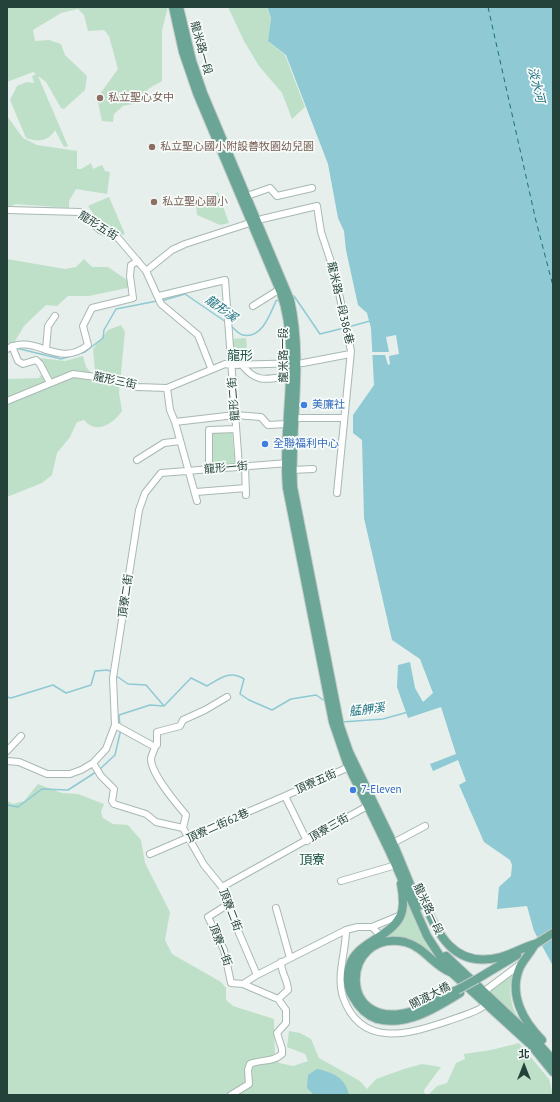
<!DOCTYPE html>
<html>
<head>
<meta charset="utf-8">
<style>
  body { margin:0 }
  #map { position:relative; width:560px; height:1102px; overflow:hidden; background:#e6efeb; font-family:"PT Sans","Noto Sans TC",sans-serif }
  canvas { display:block }
  .frame { position:absolute; inset:0; border:8px solid #24423a; pointer-events:none }
  .north { position:absolute; left:504px; top:1046px; width:40px; height:40px; -webkit-text-stroke:3px #f7fbf9; paint-order:stroke; rotate:0deg; font-size:11px; font-weight:700; line-height:16px; text-align:center; color:#24423a }
  .north::after { content:''; display:block; margin:auto; width:14px; height:18px; background:#24423a; clip-path:polygon(50% 0,100% 100%,50% 72%,0 100%) }
</style>
</head>
<body>
<div id="map">
<canvas width="560" height="1102"></canvas>
<div class="frame"></div>
<div class="north">北</div>
</div>
<script>
const c = document.querySelector('canvas').getContext('2d');
c.lineJoin = 'round';
function fillPath(path, color) { c.fillStyle = color; c.fill(path, 'evenodd'); }
function trace(path, color, width, dash) { c.strokeStyle = color; c.lineWidth = width; c.lineCap = dash ? 'butt' : 'round'; c.setLineDash(dash || []); c.stroke(path); }
function write(font, color, halo, rows, align = 'center') {
  c.font = font + ' "PT Sans","Noto Sans TC",sans-serif'; c.lineWidth = 3.5; c.setLineDash([]); c.textBaseline = 'middle'; c.strokeStyle = halo; c.fillStyle = color; for (const [text, x, y, turn = 0] of rows) {
    c.save(); c.translate(x, y); c.rotate((+turn || 0) * Math.PI / 180); c.textAlign = isNaN(turn) ? turn : align; if (halo) c.strokeText(text, 0, 0); c.fillText(text, 0, 0); c.restore();
  }
}
const green = new Path2D(`
  M7,7h161l-6,23v51l-14,8 -5,13 -20,4 -9,8 -1,8 -11,-1 -5,-23 21,-29 -9,-33 -5,-6 -16,1 -4,-16 -6,-6 -17,4 -28,17 2,11 14,-1 12,4 4,11 22,21 -2,14 -21,19 -3,-1 -15,-26 -8,-6 30,70 -4,1 -9,-17c-7,12 -17,12 -29,8l-16,-38 7,-14 10,-4 7,1 -2,-7 4,-2 -3,-2 -26,10z
  M228,7h38l5,9 -3,25 17,14 20,52 -13,12 -10,-26 -23,-27 -15,-25z
  M7,116l16,22 14,7 40,6v18h4l10,-6 2,6 9,-4 3,6 5,1 -3,22 -31,-5 -7,12v7l-54,-4 -8,5z
  M218,192l11,31 -9,2 -23,-10 -1,-11z
  M109,197l16,37 -2,1 -22,-10 -13,-19z
  M7,259l58,10 11,-2 8,-8 8,8h16l22,15 -3,6 -38,8h-21l-11,10 -11,-1 -22,21 -10,17 -7,4z
  M121,325l4,7 -6,61 3,18c-9,13 -26,24 -38,9l-7,2 -7,15 -13,16 -5,22 -10,8 -35,14v-118l32,-1 4,-6 -12,-15 34,4 18,-5 3,11 11,12h9l-11,-8 -2,-22 15,-19z
  M246,338l2,22h-15l-1,-21z
  M232,431l3,34 -22,1 -2,-34z
  M38,784l24,9 16,1 26,10 -3,8 2,6 10,6 15,1 13,15 4,23 25,49 -5,28 7,14 49,28 5,6v12l7,6 41,13 1,36 4,8 14,3 15,-5 -3,-7 -18,-7 2,-16 11,2 11,6 8,19 41,23 7,8 9,-10 28,-10 18,-5 19,3 -17,23 1,5h-418v-294l6,3 11,-3z
  M404,892l19,46 11,18c-14,-11 -31,-19 -49,-19l7,-7z
  M513,973c-5,18 -3,33 7,48l-33,-30z
  M519,1043l30,36 4,16h-125l9,-9 10,-3 9,-20 9,-4 -1,-5 27,-4z`);
const water = new Path2D(`
  M267,7h286v959l-19,-35 -7,-25 -30,3 2,-22 12,-11 1,-11 -2,-5 -26,-18 -25,-57 7,-4 -8,-21 -25,11 -3,-7 26,-10 -15,-47 -33,11 -11,-31 1,-22 12,-3 5,26 8,14 10,-9 -13,-34 -28,-19 -28,-122 -2,-78 -9,-7v-18l21,-30 -3,-57 -4,-15 -9,-8 -12,-55 -2,-19 -6,-13 -10,-54 -42,-109 -18,-14 3,-24z
  M317,1069c15,3 29,9 32,26h-35l-7,-7 1,-13z`);
const pier = new Path2D(`
  M396,335l3,19 -10,2 1,8 -2,1 -3,-10h-14v-3h18l-3,-15z`);
const stream = new Path2D(`
  M291,297l3,-1 26,38 24,-6
  M161,301l24,-7 41,28
  M230,325c4,3 8,9 13,10 19,4 27,-21 33,-34l3,-1
  M348,327l22,-6
  M16,348l45,11 24,-7 18,-14 1,-8 12,-21 41,-8
  M115,675l13,9 18,1 18,21 27,-28 16,8c13,-8 23,-16 37,-7l-4,15 9,6 23,10 19,-11 25,-4 9,6
  M7,697l4,1 42,-13 13,8 25,-8 4,-14 13,-1 4,3
  M342,722l41,-3 25,-7
  M120,726l-1,-11 31,-10 14,1
  M99,770l16,-15 6,-26
  M7,805l11,2 24,-18 26,1 28,-18`);
const ferry = new Path2D(`
  M488,7l48,214 17,65`);
const minor = new Path2D(`
  M247,196l23,-8 7,8 35,-8
  M7,210l73,2 20,18 18,8 28,33 26,-21 13,-6 77,-25 55,-13 4,26 14,42 16,77 -14,142
  M146,271l15,33 37,31 13,33
  M159,296l66,-16 14,186
  M253,306l27,-17
  M12,346l6,15 5,3 13,-4 4,4 10,19
  M7,349c29,-17 50,21 81,-4l-5,-19 9,-18 41,-10 -3,-22 1,-11 7,-4
  M46,350l2,-24 7,-10
  M242,365c15,19 25,14 47,11
  M167,388l3,22 5,12 22,79
  M7,401l66,-27 30,4 34,9 30,1 58,-24 6,1 72,-2 47,-9
  M293,418h51
  M175,422l60,-7 26,2 7,8 19,-1
  M137,460l27,-17 16,-2
  M245,466l1,29
  M209,469v-39l27,-1
  M292,470l21,-1
  M196,492l50,-4
  M115,725l40,22c-1,4 -4,9 -4,12 0,15 25,44 35,56l-3,13 21,37 18,22 5,18 30,70
  M155,747l2,-2v-13l23,-6 3,-6 22,-10 22,-13
  M7,751l14,-15
  M7,761l12,1 28,12h23l11,-4 12,-7 13,-14 9,-24 -2,-47 26,-168 6,-17 16,-20 127,-10
  M93,763l8,13 13,13 -2,12 2,3 32,10 10,8 27,6
  M307,841l-22,-45 64,-29
  M393,843l32,-17
  M150,854l135,-58
  M341,881l55,-16
  M222,887l149,-83
  M227,905l-19,12 16,33 7,33 12,1 35,15 10,-9c0,-10 -7,-17 -7,-28
  M276,908l14,50
  M372,927l29,-12
  M346,930c0,22 -10,45 -3,67 18,52 66,37 105,24 13,-5 31,-9 41,-19
  M243,984l14,-9 89,-45 12,-3h14l8,8
  M482,993l36,-27
  M231,1095l18,-11 -1,-14 2,-6c11,-5 22,-1 32,-10v-5l-5,-16 9,-10v-13l-8,-11`);
const major = new Path2D(`
  M173,7l10,45 14,41 84,200c21,61 0,132 6,195l46,234 14,41 42,87 38,86 11,17 13,19 80,73 22,27
  M179,7l13,54 11,32 87,207c14,61 0,125 3,187l47,239 9,26 44,91 26,63
  M401,884c2,10 4,23 -1,33 -13,24 -49,25 -52,56 -1,9 0,17 5,24 5,9 13,18 24,22 29,8 59,-11 83,-26
  M421,895c16,37 31,75 80,62 12,-3 22,-10 34,-13
  M535,944c-4,8 -11,15 -15,23 -12,27 3,54 22,73
  M531,947l22,-14
  M446,956l91,86 16,18
  M450,972c-17,-7 -26,-25 -45,-30 -65,-14 -69,93 8,69 15,-4 28,-13 41,-20
  M477,979l40,-24`);
const majorBridge = new Path2D(`
  M457,990l20,-11`);
const markers = [
  [100,98,4,"#8d6e63"],
  [152,147,4,"#8d6e63"],
  [154,202,4,"#8d6e63"],
  [304,405,4,"#3f7fe0"],
  [265,444,4,"#3f7fe0"],
  [353,790,4,"#3f7fe0"]
];
const streetNames = [
  ["龍米路一段",201,48,75],
  ["龍形五街",98,226,32],
  ["龍米路一段386巷",340,303,77],
  ["龍米路一段",284,355,-90],
  ["龍形三街",115,381,12],
  ["龍形二街",234,399,-95],
  ["龍形一街",226,468,-5],
  ["頂寮二街",126,596,-82],
  ["頂寮五街",316,782,-24],
  ["頂寮二街62巷",218,826,-24],
  ["頂寮三街",329,828,-30],
  ["龍米路一段",428,909,65],
  ["頂寮二街",230,910,69],
  ["頂寮一街",220,945,69],
  ["關渡大橋",430,996,-27]
];
const educationNames = [
  ["私立聖心女中",108,98],
  ["私立聖心國小附設善牧園幼兒園",160,147],
  ["私立聖心國小",162,202]
];
const shopNames = [
  ["美廉社",312,405],
  ["全聯福利中心",273,444],
  ["7-Eleven",361,790]
];
const waterNames = [
  ["淡水河",536,85,77],
  ["龍形溪",221,309,36],
  ["艋舺溪",367,710,-7]
];
const quarterNames = [
  ["龍形",240,356],
  ["頂寮",312,860]
];
fillPath(green, '#bfe0c8');
fillPath(water, '#8ec9d4');
fillPath(pier, '#e6efeb');
trace(stream, '#8ec9d4', 1.5);
trace(ferry, '#1c6f80', 1, [5, 4]);
trace(minor, '#a8b8b2', 8);
trace(major, '#c2cac8', 10);
trace(minor, '#fff', 6);
trace(major, '#6aa596', 8);
trace(majorBridge, '#c2cac8', 10, []);
trace(majorBridge, '#6aa596', 8);
for (const [x, y, r, color] of markers) { const dot = new Path2D(); dot.arc(x, y, r, 0, 2 * Math.PI); c.fillStyle = color; c.fill(dot); trace(dot, '#f7fbf9', 1.5); }
write('11px', '#24423a', '#f7fbf9', streetNames);
write('11px', '#785e54', '#f7fbf9', educationNames, 'left');
write('11px', '#366cbe', '#f7fbf9', shopNames, 'left');
write('italic 12px', '#1c6f80', '#f7fbf9', waterNames);
write('13px', '#1f5548', '#f7fbf9', quarterNames);
</script>
</body>
</html>
